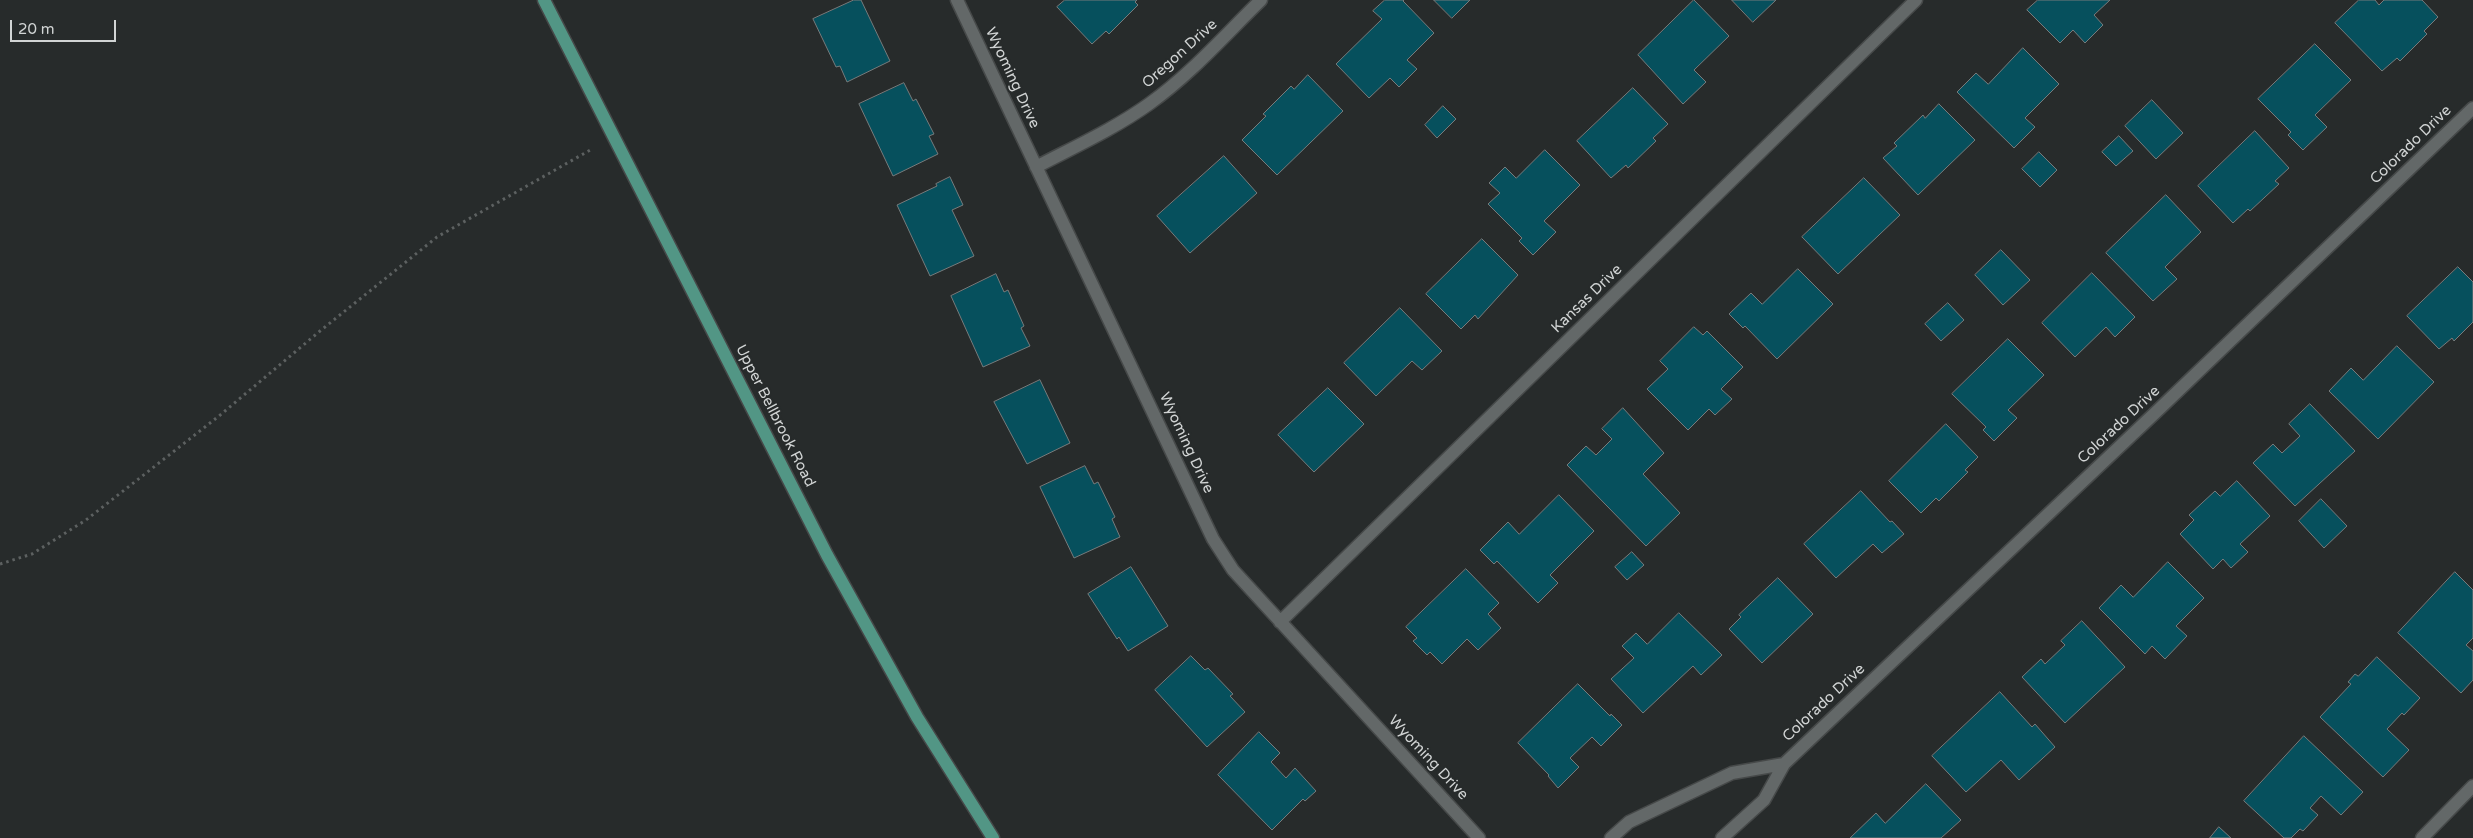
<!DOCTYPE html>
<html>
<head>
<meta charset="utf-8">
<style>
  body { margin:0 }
  #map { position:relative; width:2473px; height:838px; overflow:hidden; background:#272b2b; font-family:"Varela Round",sans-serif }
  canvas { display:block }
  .scale { position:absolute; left:10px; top:20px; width:106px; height:22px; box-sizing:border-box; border:2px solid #d1d4d4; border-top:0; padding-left:6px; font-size:15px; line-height:18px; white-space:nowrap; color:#d1d4d4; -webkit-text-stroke:4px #272b2b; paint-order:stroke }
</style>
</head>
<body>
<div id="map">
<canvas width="2473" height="838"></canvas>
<div class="scale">20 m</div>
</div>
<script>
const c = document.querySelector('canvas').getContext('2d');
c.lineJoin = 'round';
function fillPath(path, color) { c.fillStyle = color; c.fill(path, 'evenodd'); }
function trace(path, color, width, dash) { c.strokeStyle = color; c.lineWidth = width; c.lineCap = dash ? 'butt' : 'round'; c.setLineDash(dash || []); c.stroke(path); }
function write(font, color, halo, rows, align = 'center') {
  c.font = font + ' "Varela Round",sans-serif'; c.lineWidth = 4; c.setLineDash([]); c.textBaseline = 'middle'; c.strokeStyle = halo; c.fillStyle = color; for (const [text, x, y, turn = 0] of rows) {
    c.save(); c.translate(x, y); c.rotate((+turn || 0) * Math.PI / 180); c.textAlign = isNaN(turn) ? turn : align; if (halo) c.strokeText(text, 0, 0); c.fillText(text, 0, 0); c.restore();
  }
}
const building = new Path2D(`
  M854,0h7l29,61 -43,21 -7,-16 -4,1 -23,-48z
  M1065,0h72l-2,2 3,3 -29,29 -3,-3 -14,13 -35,-37z
  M1385,0h19l-1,1 31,32 -27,27 10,9 -18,18 -9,-9 -21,20 -33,-34 46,-45 -9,-8z
  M1434,0h36l-18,18z
  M1694,0l35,36 -35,34 12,12 -23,22 -45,-49z
  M1732,0h44l-23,22z
  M2038,0h72l-16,15 9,10 -18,18 -12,-13 -13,13 -33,-33z
  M2359,0h16l4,5 5,-5h38l16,17 -14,14 3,3 -27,27 -3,-3 -15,13 -47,-48z
  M2315,44l36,36 -36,35 12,12 -24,23 -15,-15 3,-3 -33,-33z
  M2023,48l36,36 -34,34 10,9 -21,21 -57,-56 19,-19 12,11z
  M1308,75l35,36 -66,64 -35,-35 24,-24 -3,-2 28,-28 3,3z
  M904,83l9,18 3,-2 18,35 -5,2 9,18 -45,22 -34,-72z
  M1633,88l35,36 -15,14 3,3 -28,27 -2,-3 -15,13 -34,-37z
  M2152,100l31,33 -27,26 -31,-33z
  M1939,104l36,36 -57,55 -35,-37 14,-12 -3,-3 29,-28 2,3z
  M1443,106l13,13 -19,19 -12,-13z
  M2255,131l34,37 -14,13 4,3 -29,27 -2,-2 -15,14 -35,-37z
  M2119,136l14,15 -17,15 -14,-14z
  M1545,150l35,35 -36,36 12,11 -23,23 -14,-14 3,-3 -34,-34 12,-11 -11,-10 16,-16 11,11z
  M2039,152l18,18 -17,17 -18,-18z
  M1224,156l33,37 -67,60 -33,-37z
  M950,177l13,28 -11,5 22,46 -44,20 -33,-71 40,-19 -1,-2z
  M1864,178l36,37 -62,59 -36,-37z
  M2166,195l35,37 -36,35 12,12 -24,22 -47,-48z
  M1482,239l36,36 -40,44 -3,-4 -14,14 -35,-35z
  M2001,250l29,30 -27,25 -28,-30z
  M2458,267l15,15v40l-19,19 -2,-3 -13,11 -32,-33z
  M1798,269l35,35 -56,55 -32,-33 -2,2 -14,-14 22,-21 11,11z
  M2092,273l43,44 -20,20 -9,-10 -31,30 -33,-34z
  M996,274l8,18 4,-2 16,36 -3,2 9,18 -47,21 -32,-71z
  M1948,303l16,17 -23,21 -16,-17z
  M1400,308l42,43 -20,19 -10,-9 -36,35 -32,-33z
  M1694,327l9,8 4,-4 36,36 -22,22 11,10 -17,16 -6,-6 -21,21 -41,-41 21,-20 -8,-8z
  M2008,339l36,36 -36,35 9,8 -23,23 -11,-11 3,-3 -34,-33z
  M2397,346l37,36 -56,57 -49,-48 22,-23 12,12z
  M1040,380l30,63 -43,21 -33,-62z
  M1328,388l36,36 -50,48 -36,-37z
  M2310,404l45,47 -60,55 -42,-43 20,-19 9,9 18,-17 -11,-12z
  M1623,408l41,45 -21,21 37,39 -34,33 -79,-81 19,-19 10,9 16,-16 -10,-10z
  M1946,424l32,33 -13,13 3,2 -29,29 -3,-3 -15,15 -32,-32z
  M1085,466l9,18 4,-2 17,35 -3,2 8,18 -46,21 -34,-71z
  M2237,481l33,35 -30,28 8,8 -17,16 -8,-9 -10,10 -33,-35 14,-14 -5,-5 26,-24 5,5z
  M1861,491l29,31 2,-1 12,13 -22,19 -9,-9 -37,34 -32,-34z
  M1559,495l35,36 -44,44 8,8 -20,20 -41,-42 -3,3 -14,-14 28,-28 11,12z
  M2321,499l26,27 -23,22 -25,-27z
  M1632,552l12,13 -17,15 -12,-13z
  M2168,562l36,36 -28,28 11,10 -22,23 -13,-13 -7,8 -46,-46 22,-23 12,12z
  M1131,567l37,59 -40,25 -9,-14 -2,2 -29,-45z
  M1466,569l33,34 -11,11 13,14 -23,22 -11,-11 -25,25 -12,-12 -3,3 -14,-14 4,-3 -11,-11z
  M2455,572l18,18v48l-7,7 7,6v29l-12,13 -63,-60z
  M1778,578l35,36 -51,49 -33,-34 12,-12 -2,-2z
  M1679,613l43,42 -21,20 -8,-9 -50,47 -32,-34 23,-21 -12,-12 14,-13 11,11z
  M2082,621l43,46 -60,56 -43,-46 19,-18 4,5 20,-19 -4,-4z
  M1191,656l14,14 3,-2 25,26 -3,2 15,16 -38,35 -52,-57z
  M2377,657l43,41 -16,17 -2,-2 -15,16 22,21 -26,27 -63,-60 31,-33 -3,-2 7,-8 3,2z
  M1578,684l32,32 1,-2 11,11 -21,21 -9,-9 -22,21 9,9 -21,21 -10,-12 1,-1 -31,-32z
  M2000,692l32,35 3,-3 20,23 -36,33 -18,-20 -35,32 -34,-36z
  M1259,732l21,21 -9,9 15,16 9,-10 21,23 -11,10 -2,-2 -31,31 -54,-55z
  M2304,736l59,56 -22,23 -20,-19 -11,12 8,7 -15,16 -3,-2 -9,9h-7l-40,-37z
  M1926,784l35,36 -20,18h-91l26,-25 9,10z
  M2219,827l12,11h-21z`);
const path = new Path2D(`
  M0,564l32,-10 54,-34 133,-104 101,-85 117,-94 155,-88`);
const minor = new Path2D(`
  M957,0l256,539 20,31 246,268
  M1036,167c38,-20 78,-38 113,-63 42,-30 76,-69 112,-104
  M1280,622l636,-622
  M1611,838l18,-16 103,-49 52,-9
  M1722,838l42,-38 20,-36 370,-350 319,-306
  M2422,838l51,-52`);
const major = new Path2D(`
  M544,0l283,555 90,162 76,121`);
const streetNames = [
  ["Oregon Drive",1180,54,-42],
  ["Wyoming Drive",1012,78,65],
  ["Colorado Drive",2411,145,-44],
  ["Kansas Drive",1587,299,-44],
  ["Upper Bellbrook Road",775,416,63],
  ["Colorado Drive",2119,425,-43],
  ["Wyoming Drive",1186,443,65],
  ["Colorado Drive",1824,703,-43],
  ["Wyoming Drive",1428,758,47]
];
fillPath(building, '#06505d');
trace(building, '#777b7c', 1);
trace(minor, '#464949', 15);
trace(major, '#464949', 15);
trace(path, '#5d6161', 3, [2.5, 4]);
trace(minor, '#636868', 12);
trace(major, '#529685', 12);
write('15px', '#d1d4d4', '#272b2b', streetNames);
</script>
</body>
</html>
